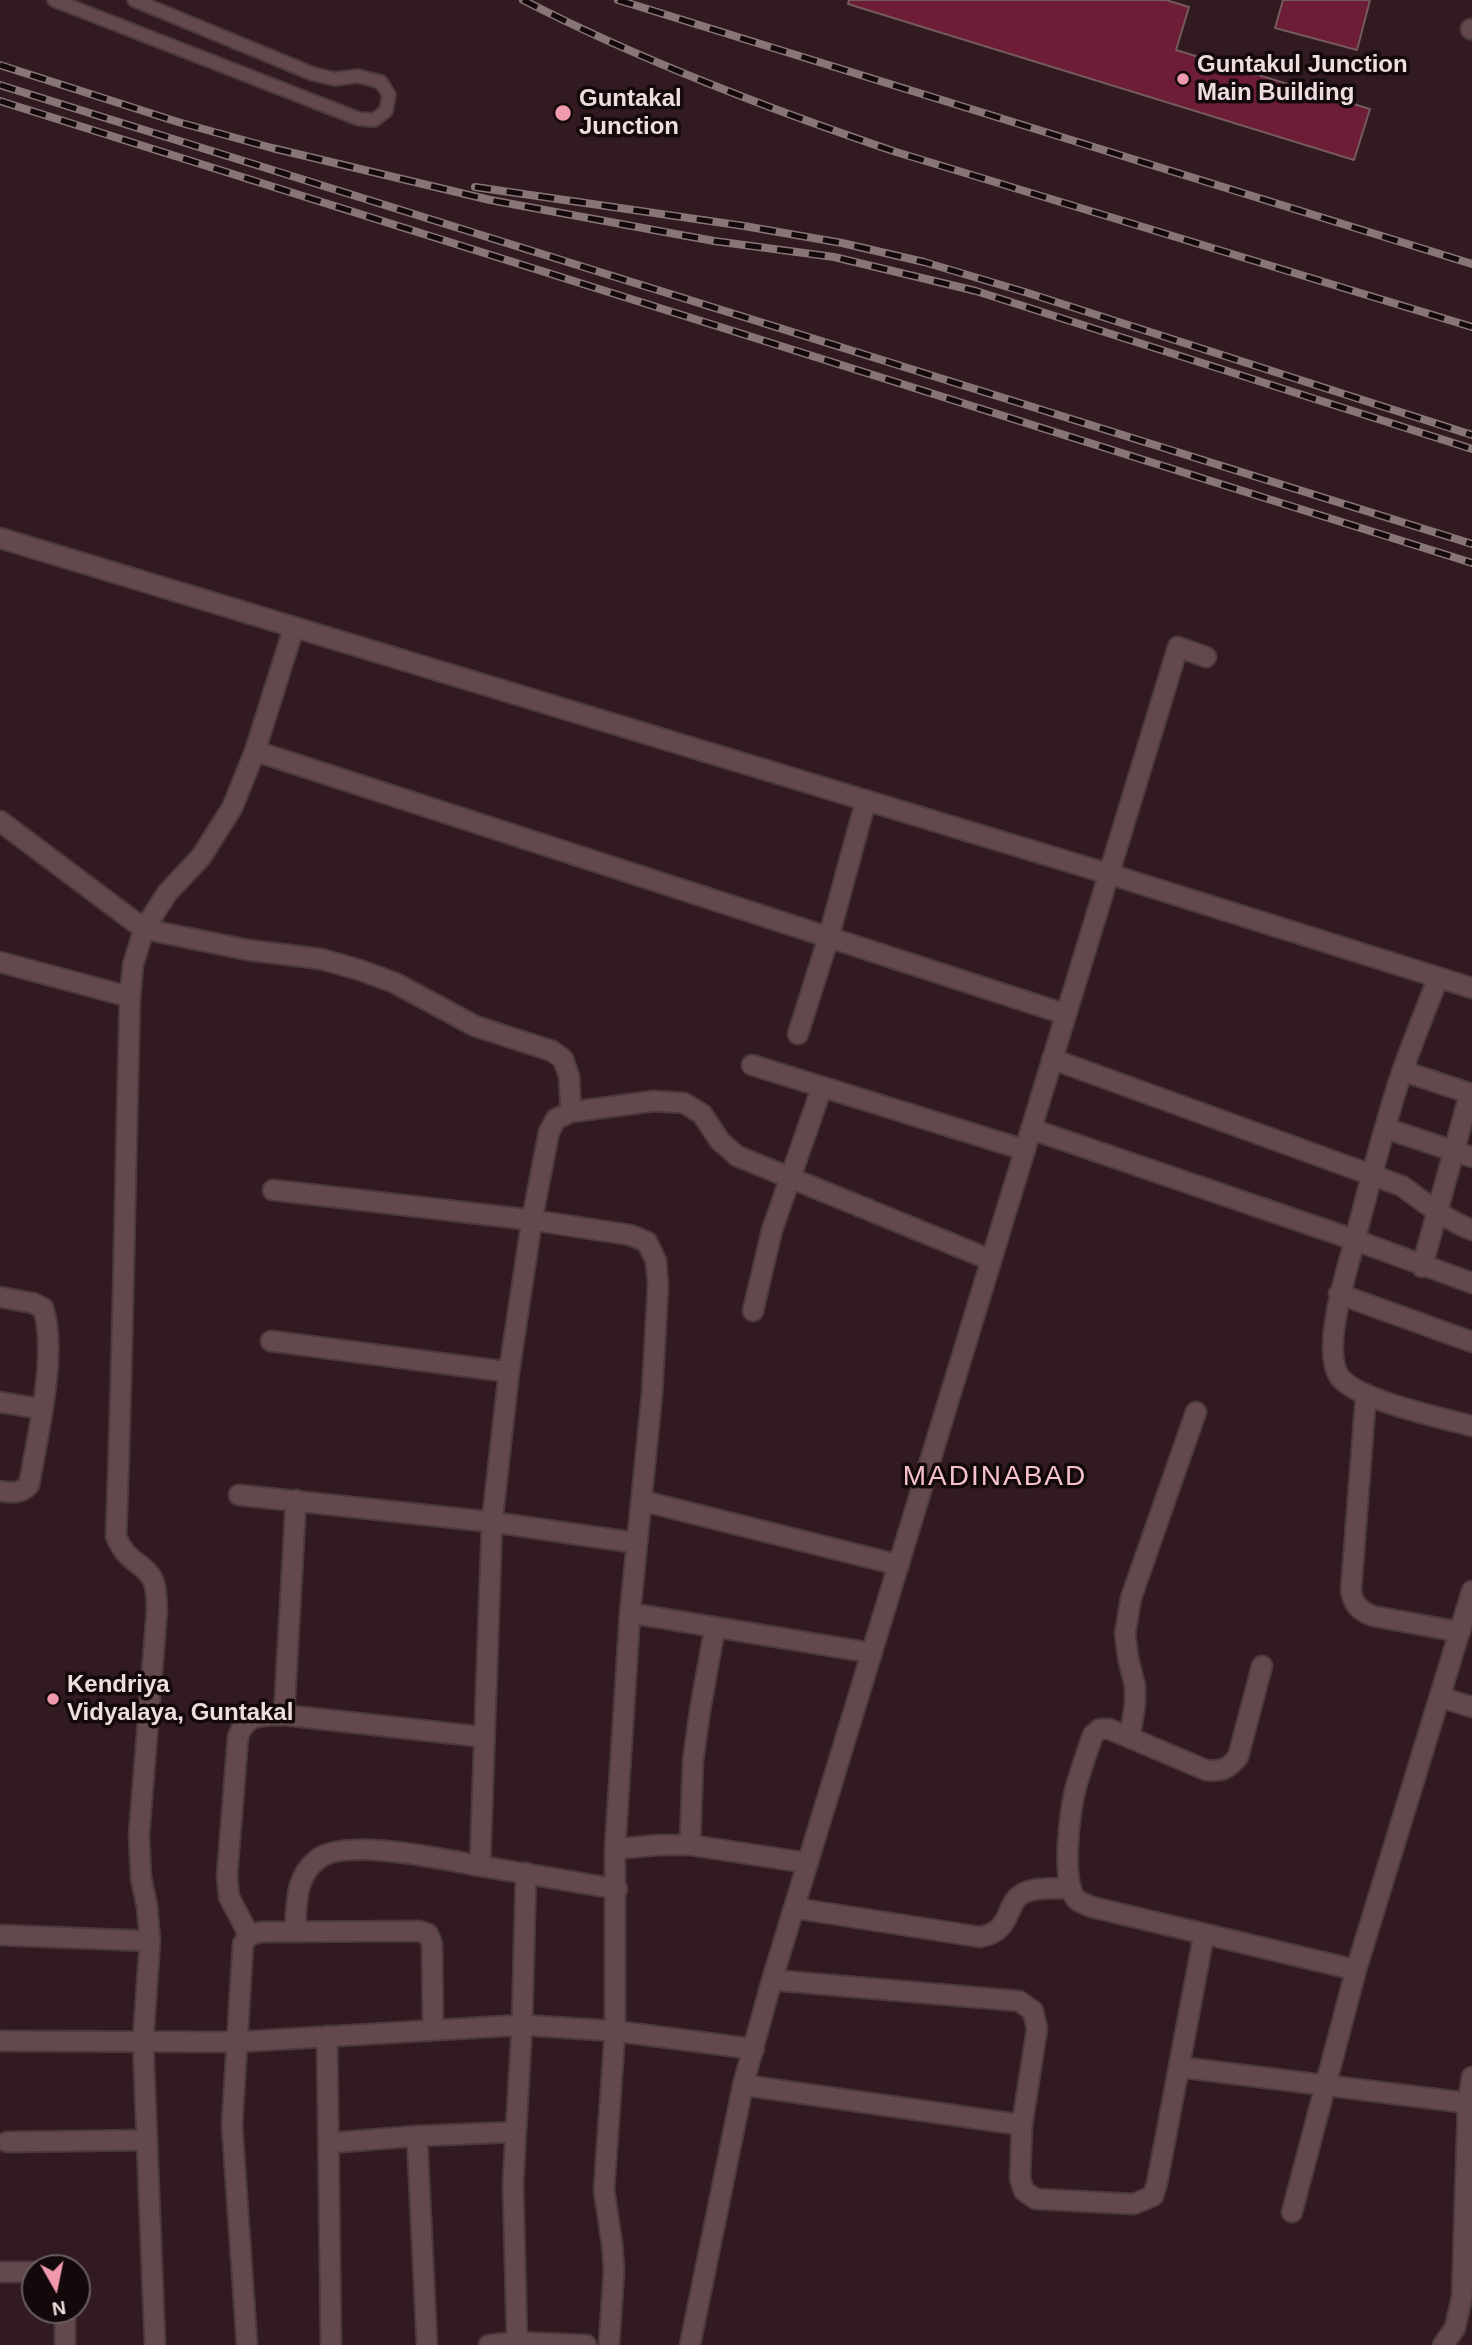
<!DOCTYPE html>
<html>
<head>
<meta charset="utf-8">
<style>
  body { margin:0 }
  #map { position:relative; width:1472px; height:2345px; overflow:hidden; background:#311b20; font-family:Arial,sans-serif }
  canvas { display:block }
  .north { position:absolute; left:21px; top:2254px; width:70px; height:70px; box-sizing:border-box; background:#13090b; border:2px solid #6a5e60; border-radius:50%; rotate:171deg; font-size:19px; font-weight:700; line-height:28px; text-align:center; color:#eddddf }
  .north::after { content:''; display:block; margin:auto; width:24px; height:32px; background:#f29aad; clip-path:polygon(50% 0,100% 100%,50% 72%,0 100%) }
</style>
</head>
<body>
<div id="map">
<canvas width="1472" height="2345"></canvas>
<div class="north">N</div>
</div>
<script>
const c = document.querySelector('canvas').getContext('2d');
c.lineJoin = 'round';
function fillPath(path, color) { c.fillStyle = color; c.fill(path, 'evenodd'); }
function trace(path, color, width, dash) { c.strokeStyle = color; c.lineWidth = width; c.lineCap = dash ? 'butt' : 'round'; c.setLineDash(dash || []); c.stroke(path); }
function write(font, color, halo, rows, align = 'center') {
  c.font = font + ' Arial,sans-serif'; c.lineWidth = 7; c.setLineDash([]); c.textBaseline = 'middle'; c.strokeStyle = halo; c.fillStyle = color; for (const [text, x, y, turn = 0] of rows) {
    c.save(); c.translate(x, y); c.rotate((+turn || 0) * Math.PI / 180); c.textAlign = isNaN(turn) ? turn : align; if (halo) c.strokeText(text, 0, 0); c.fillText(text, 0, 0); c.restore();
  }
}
const building = new Path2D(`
  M849,0h317l23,7 -13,43 194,59 -16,51 -506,-156z
  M1283,0h87l-13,50 -82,-22z`);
const service = new Path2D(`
  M54,0l305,119 15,1 12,-9 3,-16 -8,-13 -23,-6 -23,3 -22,-5 -179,-74`);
const minor = new Path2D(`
  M1471,29h1
  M255,751l810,263
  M0,821l144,108 104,21 73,9 39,11 35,13 80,43 77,25 11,8 6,17 2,36
  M0,962l130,35
  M1438,978c-12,31 -25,63 -36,94 -18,54 -32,109 -46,164 -8,31 -35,112 -17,140 16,24 103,42 133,50
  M798,1034l31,-98 37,-136
  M1052,1059l350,127c22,16 44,34 70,44
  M752,1065l273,85
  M1403,1071l69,23
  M1385,1128l87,29
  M1031,1129l324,111 117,43
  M273,1190l259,30 98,15 17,7 9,19 2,25 -6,108 -22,219 -15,236v182l-11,159 8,54 2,26 -5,75
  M1422,1267l48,-174
  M1339,1294l133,48
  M0,1297l33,6 10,5c15,45 -6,130 -14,177 -9,9 -17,8 -29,6
  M753,1311l19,-81 50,-143
  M271,1341l238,31
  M1366,1394l-15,196c2,15 9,21 22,26l87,16
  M0,1402l42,7
  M239,1495l253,27 145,21
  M643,1501l256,64
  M630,1613l242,40
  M1262,1666l-24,91c-10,12 -17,15 -32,13l-97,-41h-9l-7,6c-6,17 -12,34 -17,52 -6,21 -16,97 1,113 4,3 11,5 15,7l264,63
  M1440,1697l32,10
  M284,1715l12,-215
  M1130,1737l5,-33v-18l-7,-28 -3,-24 6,-36 65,-186
  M690,1845l3,-84 7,-51 15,-83
  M615,1849l44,-4h31l118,18
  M480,1866l12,-344 17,-150 23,-152 17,-88 7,-13 15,-7 83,-11 30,2 18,11 18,27 17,15 254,104
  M794,1908l186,29c35,-6 23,-36 46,-45 12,-5 31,-3 45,-4
  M295,1932c2,-27 -1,-55 23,-73 28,-22 128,1 162,7 46,8 91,15 137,23
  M0,1935l150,6
  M249,1935l-20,-38 -2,-21 11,-139c8,-24 24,-21 46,-22l200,22
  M772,1980l247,21 14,10 4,18 -15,96 -2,53 4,13 12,8 98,5 19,-8 4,-13 47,-249
  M327,2036l4,309
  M0,2041l236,1 286,-17 93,6 139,18
  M1179,2067l289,36 4,-26
  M743,2085l279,40
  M417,2136l10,209
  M7,2142l139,-2
  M329,2143l88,-7 98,-4
  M1292,2212l64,-242 116,-379
  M0,2272h35
  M517,2342l-4,-159 9,-158 4,-152
  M65,2345v-35
  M155,2345l-12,-304 7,-100 -3,-35 -6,-28 -2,-43 18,-226c-1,-9 0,-20 -4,-29 -9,-18 -27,-17 -37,-44 7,-179 9,-359 14,-539l3,-32 11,-36 24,-37 33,-35 31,-49 23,-57 39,-124
  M247,2345l-15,-220 11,-181 6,-9 12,-3 158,-1 9,3 4,10 1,85
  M489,2345l28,-3 69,3
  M690,2345l53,-260 29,-105 406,-1333 28,10
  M1443,2345l12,-17 7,-31 6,-194 4,-1`);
const tertiary = new Path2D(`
  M0,538l1109,336 363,114`);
const rail = new Path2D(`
  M523,0c119,61 247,109 373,152l576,175
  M618,0l854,264
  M0,65l178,57 94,26 218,52 224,41 120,16 142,34 496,158
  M0,85l1472,459
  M0,101l1472,462
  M475,187l269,39 98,17 82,19 104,31 444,142`);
const markers = [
  [1183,79,7,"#f29aad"],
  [563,113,9,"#f29aad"],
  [53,1699,7,"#f29aad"]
];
const poiNames = [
  ["Guntakul Junction",1197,65],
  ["Main Building",1197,93],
  ["Guntakal",579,99],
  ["Junction",579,127],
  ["Kendriya",67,1685],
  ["Vidyalaya, Guntakal",67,1713]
];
const quarterNames = [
  ["MADINABAD",995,1477]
];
fillPath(building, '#6e1d37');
trace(building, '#74595e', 2);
trace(service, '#4b393d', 16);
trace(minor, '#4b393d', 23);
trace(tertiary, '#4b393d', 23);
trace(service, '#63494e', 12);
trace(minor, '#63494e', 19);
trace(tertiary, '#63494e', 19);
trace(rail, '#887578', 8);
trace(rail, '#13090b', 5, [16]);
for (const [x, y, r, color] of markers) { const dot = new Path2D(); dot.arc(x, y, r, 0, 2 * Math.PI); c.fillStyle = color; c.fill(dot); trace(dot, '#13090b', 2.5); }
write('bold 24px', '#eddddf', '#13090b', poiNames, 'left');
c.letterSpacing = '2px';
write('28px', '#f5c2cb', '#13090b', quarterNames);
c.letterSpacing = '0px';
</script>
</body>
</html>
